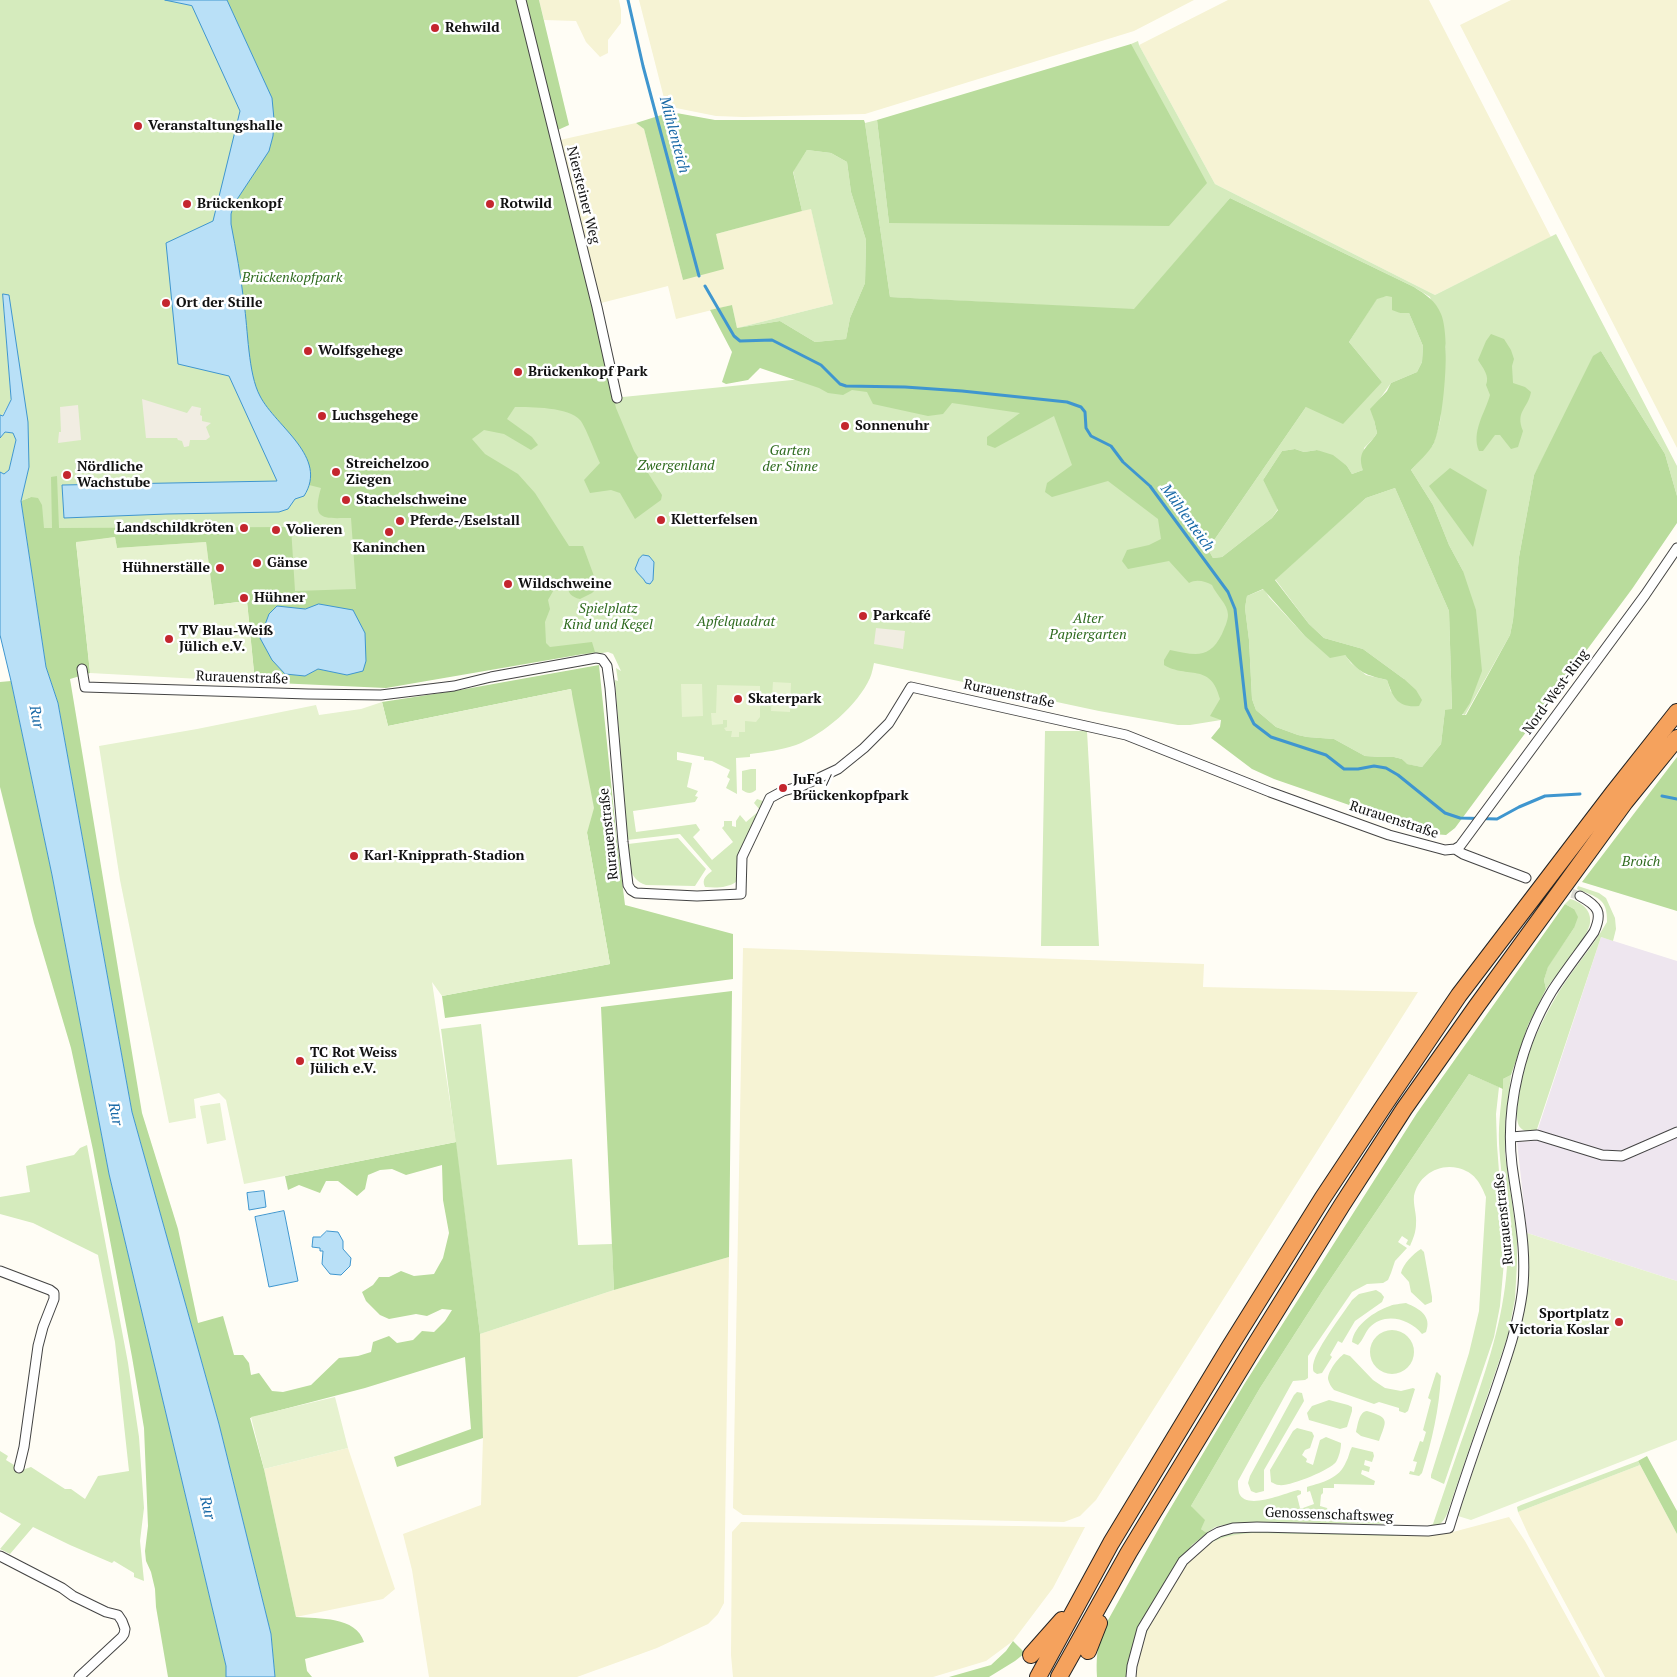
<!DOCTYPE html>
<html>
<head>
<meta charset="utf-8">
<style>
  body { margin:0 }
  canvas { display:block; background:#fffdf5 }
</style>
</head>
<body>
<canvas width="1677" height="1677"></canvas>
<script>
const c = document.querySelector('canvas').getContext('2d');
c.lineJoin = 'round';
function fillPath(path, color) { c.fillStyle = color; c.fill(path, 'evenodd'); }
function trace(path, color, width, dash) { c.strokeStyle = color; c.lineWidth = width; c.lineCap = dash ? 'butt' : 'round'; c.setLineDash(dash || []); c.stroke(path); }
function write(font, color, halo, rows, align = 'center') {
  c.font = font + ' "PT Serif",serif'; c.lineWidth = 5; c.setLineDash([]); c.textBaseline = 'middle'; c.strokeStyle = halo; c.fillStyle = color; for (const [text, x, y, turn = 0] of rows) {
    c.save(); c.translate(x, y); c.rotate((+turn || 0) * Math.PI / 180); c.textAlign = isNaN(turn) ? turn : align; if (halo) c.strokeText(text, 0, 0); c.fillText(text, 0, 0); c.restore();
  }
}
const industrial = new Path2D(`
  M1601,937l76,24v320l-150,-48 -10,-91 17,-1z`);
const farmland = new Path2D(`
  M539,0h80l2,10v13l-13,17v13l-8,4 -14,-15 -10,-21 -32,-1z
  M639,0h555l-60,31 -269,83 -122,3 -27,-1 -50,-10z
  M1228,0h201l122,237 -116,58 -220,-111 -76,-139z
  M1511,0h166v448l-217,-423z
  M636,123l8,6 39,151 33,-46 95,-26 22,96 -96,24 -5,-23 -56,14 -8,-33 -67,17 -41,-163z
  M743,948l461,16 -1,23 215,5 -322,508 -16,16 -16,6 -321,-7 -10,-7z
  M729,1257l-5,346 -6,11 -10,10 -51,24 -80,29h-148l-17,-107 -9,-36 78,-29 2,-68 -3,-103 134,-44z
  M348,1448l47,141 -12,10 -87,18 -32,-148z
  M1640,1465l37,69v143h-72l-76,-141 -11,-24z
  M1509,1517l16,24 75,136h-465l1,-11 8,-27 8,-19 19,-33 16,-24 9,-9 13,-10 12,-6 16,-4 17,-1 178,2 21,-3z
  M741,1522l344,5 -32,61 -40,53 -27,20 -53,16h-200l-2,-22 1,-123z`);
const green = new Path2D(`
  M0,0h507l96,399 229,-23 242,20 155,198 10,95 -18,31 -31,5h-12l-79,-14 -225,-48c-1,5 -2,10 -4,15 -12,27 -47,57 -74,67 -15,5 -30,7 -46,9v3l-14,1 1,36 -11,-6 4,-9 -3,-2 3,-7 -18,-9 -8,-1v-3l-27,-5v8l15,3 -5,24 11,4 -3,5 3,1 -3,5 -62,9 3,21 60,-8 4,6 -7,7 19,23 21,-18 -11,-14 2,-2v-5h8v5l4,1v-6l4,-6 6,7 14,-12 -6,-7 3,-4 6,2 -1,6 -17,34 -9,41c-9,6 -20,6 -31,5 -4,-8 2,-12 7,-16l-32,-37 -53,6 -12,-160 3,1 -2,-13 5,3 -8,-17 -5,-2 -23,4 -1,-5 -209,33 -120,-2 -8,-81 -171,-58 14,130 -30,-8 -29,-168 -10,4 8,-34 -26,-173 8,106 -9,16 -2,-1z
  M1138,41l1,4 76,139 220,111 121,-61 121,232v30l-12,-42 -64,-103 -67,124 -15,82 -6,63 -3,15 -45,80 -3,-1 1,-143 -14,-26 -16,-40 -22,-35 22,-25 7,-23 6,-75 -16,-50 -16,-10 -184,-89 -95,112 -245,-13 -25,-174 12,-3 12,103 242,-179z
  M807,150l24,3 16,9 4,30 15,48 -1,43 -15,35 -4,21 -31,3 -35,-21 -43,7 96,-24 -22,-95 -9,2 -9,-40z
  M1387,296h5l1,5 7,12h9l14,33 -1,16 -5,10 -26,11 -12,17 -5,20 3,13 -4,6 -9,9 -1,22 -11,4 -5,-8 -30,-16 -13,2 -9,-3 -13,2 -19,29 15,29 -6,9 -50,39 -9,1 -5,-9 98,-142 76,-25 -33,-40 28,-44z
  M5,432l8,1 3,7 -7,30 -5,4 -4,-2v-34z
  M1395,488l54,123 3,99h-7l-4,34 -19,23 -16,-3 -4,-5 -8,-2h-13l-16,-1 -31,-17 -27,-2 -9,-2 -22,-8 -20,-17 -4,-11 -3,-59 -4,-32 2,-12 17,-7 5,8 35,38 41,20 6,8 15,12 21,5 4,12 13,-13 -41,-30 -39,-11 -15,-14 -34,-45 91,-81z
  M1045,731h42l12,215h-58z
  M751,769h5v21c-5,4 -8,4 -14,0v-19z
  M678,838l28,31 -11,17 -49,-1c-19,-6 -17,-25 -18,-41z
  M1578,886l21,7 7,5 9,20 1,11 -3,12 -12,-4 -65,195c-6,0 -13,0 -17,-6 -7,-14 7,-64 12,-79 6,-15 14,-31 22,-45 15,-28 38,-52 54,-80 1,-24 -11,-25 -30,-33z
  M1570,899c11,3 22,11 20,24 -1,13 -35,54 -44,66l-2,-9 4,-14 26,-38v-19l-9,-5z
  M481,1024l16,141 75,-6 6,86 34,-1 2,46 -134,44 -39,-305z
  M1469,1074l30,13 -3,27 1,31 8,106 -5,55 -6,31 -50,147 -13,-6v-3l38,-122 10,-42 7,-114c-6,-15 -12,-25 -28,-29 -20,-5 -40,8 -44,28 -1,9 3,19 2,28 0,8 -3,15 -6,22l-4,-2 2,-4 -6,-4 -4,6 9,6 -12,13 -4,12 -3,7 -5,3 -16,1 -15,8 -44,64v22l-3,2 -12,1 -55,100c0,3 0,8 1,12 7,18 46,0 59,-3l3,1v3l-4,2 3,12h3l11,-4 -4,-13 -3,1v-5c16,-5 32,-8 39,-25 3,-5 3,-10 6,-15l21,5 1,4 -2,6 -7,-2 -1,5 6,2 -1,5 -7,-2 -1,4 14,7 -1,4 -40,-1v4h-11v5l-2,2 -1,11 7,2 2,6 10,3c8,-9 37,-5 48,-2l1,9 -131,-2 -34,3 -8,2 -8,6 -6,-4 -10,-23 69,-118 63,-98z
  M1511,1075l-6,51v28l12,83v26l-2,36 -7,36 -61,179c-4,9 -8,12 -17,14v-3l3,-1c12,-35 24,-71 37,-107 17,-50 33,-96 37,-150 4,-41 -6,-83 -8,-124 -1,-22 3,-42 4,-64z
  M87,1145l41,218 11,74 5,71 -4,33 4,40 -10,-4v-4l-20,-12 -2,2 -42,-18 -37,-18 -23,27 -10,-5 21,-25 -21,-12v-61l8,5 -2,4 16,10 9,-3 34,22h6l14,10 13,-23 31,-5 -14,-129 -17,-87 -65,-32 -33,-9v-17l30,-5 -4,-26 48,-11 6,-7z
  M1421,1249l3,3 8,45v5l-7,3 -14,-13 -2,-10 -8,-9c2,-9 12,-19 20,-24z
  M1376,1290l5,3 3,4 -2,5 -27,19 -13,22 -4,-2 -8,14 2,2 -10,16 -5,1c-3,-2 -4,-2 -4,-6 -1,-15 30,-54 39,-68l7,-6z
  M1406,1303c14,6 26,13 20,29l-4,2c-13,-16 -38,-22 -53,-6 -4,5 -6,12 -11,17l-6,-3c2,-17 23,-31 38,-36 4,-2 11,-2 16,-3z
  M1370 1352a22 22 0 1 1 44 0a22 22 0 1 1-44 0Z
  M1344,1354l6,2 23,24 12,8 16,3 12,-3 2,1 -7,22 -3,2 -6,-2v-3l-20,-6 -5,2 -40,-14c-3,-3 -5,-7 -6,-11 0,-8 10,-21 16,-25z
  M1437,1372l4,4c-2,34 -9,65 -19,97l-3,3 -10,-2 1,-3 4,1 3,-10 -4,-1 7,-20 3,1 3,-10 -3,-2 8,-30 -3,-2 8,-25z
  M1297,1392l5,1 2,8 -40,69v21l-8,2 -5,-2 -3,-8 2,-7 44,-81z
  M1329,1400l19,5 4,2v4l-5,16 -7,2 -31,-9 -2,-7 5,-7z
  M1367,1411c24,7 19,10 12,30l-18,-5 -5,-4c2,-8 3,-20 11,-21z
  M1297,1428l15,4 2,4 -4,12 -5,2 -3,5 5,4 -1,3 7,3 7,-25 6,-3 15,6c0,6 -2,14 -5,19 -6,8 -47,25 -57,23 -3,0 -5,-2 -8,-3l-1,-12 23,-39z
  M1638,1461l2,4 -122,47 -1,-5 4,-2z
  M1259,1531l126,2 12,3 -144,-3c-15,1 -30,3 -44,11 -30,18 -59,75 -69,108l5,-22 28,-49 25,-32 19,-11 11,-4z`);
const forest = new Path2D(`
  M227,0h312l30,125 -18,8 65,275 18,43 28,44 -1,5 -26,19 -15,-26 -9,-3 -21,3 -6,-13 16,-17c-4,-8 -15,-38 -20,-43 -11,-13 -49,-13 -65,-13l-8,12 25,18 6,8 -7,5 -27,-16 -20,-4 -12,9 13,15 33,20 17,19 34,53h14l15,41 -6,6 -12,6c-9,-2 -12,-6 -13,-15l-11,2 -8,14 2,9 -5,13 1,21 4,4 42,-5 3,10 -209,36 -131,-6 -8,-81 -33,4 -8,-63 -89,6 -2,-11 -39,6 14,130 -20,6 72,434 36,116 20,94 25,-7 11,39h9l6,8 2,12 8,-2 13,18 11,1 28,-7 28,-27 19,-2 13,-4 2,-10 16,-6 8,7 16,-3 9,-9 12,1 11,-11 7,-11 -10,-1 -15,7 -11,-2 -27,5 -9,-4 -14,-14 -4,-9 11,-7 6,-8h10l12,-6 13,5 20,-2 9,-16 6,-25 -6,-33 -1,-35 -36,10 -14,-6 -12,1 -12,5 -3,14 -8,7 -19,-15h-12l-6,12 -21,-8 -11,5 -3,-14 171,-34 24,192 3,104 -86,29 -3,-10 77,-28 -6,-72 -100,31 -115,30 14,51 32,148c23,2 60,-1 68,25l-59,17 2,12 5,6h-37l-4,-43 -52,-210 -87,-312 -74,-409 -12,-36 -25,-166 10,-4 7,1 4,7 2,23h8l-1,-51 6,-1 2,52 232,-1 4,64 61,-2 -5,-71c-27,0 -40,4 -30,-30l-12,-3c7,-37 -32,-60 -49,-87 -12,-20 -13,-70 -16,-94 -3,-27 -8,-53 -13,-80v-10l3,-10 35,-53 3,-53zM277,606l28,3 42,66 -29,-6 -13,7 -20,-2 -13,-14z
  M1131,44l76,139 -38,43 -280,-3 -12,-103z
  M671,112l44,8h149l1,3 25,174 244,12 96,-111 184,89c11,7 22,14 27,27 10,23 3,107 -7,129 -5,10 -16,19 -23,27l22,35 16,40 14,26 13,39 6,61 -12,32 -8,12h4l44,-80 3,-15 6,-63 15,-82 59,-119 8,-5 64,103 12,42v27l-45,66 -177,239 -9,7 -13,-1 -159,-55 -22,-10 -41,-31 9,-11 1,-7 -11,-4 10,-17c-9,-37 -33,-20 -56,-34v-5l6,-10c25,5 39,10 52,-16 2,-5 6,-13 6,-19 0,-11 -12,-20 -16,-30 -7,-4 -16,-6 -23,-2l-20,-22 -41,8 -6,-8 5,-11 22,-5 12,-6 -3,-20 -50,-38 -56,16 -7,-5 2,-9 25,-18 -18,-49 -59,32 -8,-3v-8l33,-24 -68,-10 -9,11 -15,2 -55,-12 -6,-12 -15,-2 -9,5 -15,-2 -9,-5 -59,-20 -12,12 -22,4 -4,-2 10,-30 -22,-42 22,-5 5,23 43,-7 35,21 31,-3 4,-21 15,-35 1,-43 -15,-48 -4,-30 -16,-9 -24,-3 -14,22 9,39 -86,23 8,35 -41,11 -39,-151 -8,-6zM1387,296l5,1v13l8,3h9l14,33 -1,16 -5,10 -26,11 -4,8 -17,18 4,11 3,13c-8,14 -21,17 -14,37l-11,4 -5,-8 -14,-11 -16,-5 -13,2 -9,-3 -13,2 -19,29 15,30 -6,8 -50,39 -9,1 -5,-9 98,-142 37,17 39,-42 -33,-40 28,-43zM1395,488l54,123 3,98 -7,1 -4,34 -19,23 -15,-3 -5,-5 -8,-2h-13l-16,-1 -31,-17 -27,-2 -9,-2 -22,-8 -20,-17 -4,-11 -3,-59 -4,-32 2,-12 16,-7 41,46 26,23 15,-3c14,18 21,20 42,25 6,18 11,28 32,26l3,-6 -6,-10 -12,-11 -41,-30 -39,-11 -15,-14 -34,-44 91,-82z
  M1491,334l13,5 7,11 3,9 -2,7 1,17 12,4 6,5c-3,17 -16,19 -8,39l-5,16 -7,2 -11,-14h-5l-12,16h-4c-8,-19 6,-38 11,-56l-4,-10c4,-9 -3,-17 -8,-25l8,-19z
  M1450,468l37,22 -14,57 -44,-61z
  M599,665l18,176 8,64 108,29v45l-288,39 -3,-22 168,-32 -23,-131 -16,-144 -183,37 -6,-24 78,-12z
  M11,681l41,194 57,299 117,492v11h-58l-12,-70 -1,-18 -4,-17 -5,-11 -1,-10 3,-25 -4,-98 -12,-71 -39,-207 -22,-102 -37,-125 -34,-136v-105z
  M1677,757v154l-95,-29z
  M1565,904l9,5 4,8 -4,11 -26,39 -4,13 2,9 -18,36 -17,50 -8,4v10l-34,-15 -146,216 -63,98 -69,118 14,14 -4,9 6,4 -15,12 -9,12 -31,50 -24,70h-31c-1,-16 0,-30 5,-46l62,-112 81,-136 172,-270z
  M732,991l-3,266 -115,33 -13,-283z
  M1647,1456l30,55v23l-39,-73z
  M1013,1641l12,12 -10,8 -26,16h-40l42,-12 15,-14z`);
const pitch = new Path2D(`
  M115,537l2,11 89,-6 8,63 33,-4 8,81 -165,-9 -14,-131z
  M773,682l18,1 -1,29 -19,-1z
  M681,684h21l1,32 -21,1z
  M717,685l43,1v31l-4,5 -11,-1v11h-6v5h-8l1,-6h-6l-2,-3 3,-1v-7h-4v4l-11,1 -1,-12h5z
  M571,689l23,119 -7,25 23,131 -168,32 -10,-14 24,160 -212,42 -18,-84 -7,-7 -25,6 2,19 -27,5 -49,-243 -21,-134 98,-17 119,-24 3,10 42,-6 21,-7 6,24z
  M220,1103l6,37 -19,4 -7,-38z
  M1527,1233l150,48v159l-206,80 -13,-4 62,-184 7,-39 2,-34z
  M335,1397l13,51 -84,21 -13,-52z`);
const plaza = new Path2D(`
  M142,399l45,14 5,-7 9,2 -1,7 2,1v5l9,2 -5,4 4,10 -4,3h-16l-1,6 -4,1h-1l-2,-6 -4,-1 -1,-2h-31z
  M78,405l3,35 -23,3 1,-11h2l-1,-25z
  M876,628l29,3 -2,18 -29,-5z`);
const water = new Path2D(`
  M165,0h62l45,98 2,21 -1,17 -4,15 -35,53 -3,10v10c5,26 10,53 13,79 4,26 4,71 16,93 16,31 69,61 44,100l-9,3 -7,10 -9,3 -112,2 -103,4 -2,-33 215,-4 -48,-105 -51,-12 -12,-121 47,-22 27,-110 -48,-105z
  M3,294l6,1 19,127 1,45 -8,34 25,166 12,36 74,409 87,312 52,210 4,43h-49v-11l-117,-492 -57,-299 -41,-194 -11,-46v-163l4,2 5,-4 7,-30 -3,-7 -8,-1 -5,6v-23l3,1 8,-16z
  M643,555l6,1 5,6 -1,18 -3,4 -4,-1c-3,-6 -8,-8 -11,-14l4,-10z
  M319,604l34,6 12,23 1,28 -3,10 -16,4 -29,-6 -13,7 -20,-2 -13,-14 -12,-22 9,-24 8,-8 28,3z
  M264,1191l2,16 -17,3 -2,-17z
  M284,1211l14,70 -29,6 -14,-70z
  M327,1231l11,1 5,9v8l8,9 -1,8 -9,9 -11,-1 -8,-10 1,-13h-3v-3l-8,-1 1,-10h7z`);
const stream = new Path2D(`
  M628,0l15,66 56,210
  M705,286l29,50 6,5 32,-1 49,25 19,19 6,2 59,1 57,4 105,11 14,5 4,5 1,16 5,8 20,10 12,16 27,24 78,106 7,17 11,99 8,16 17,13 55,18 18,14h14l16,-3 12,2 12,7 47,38 15,5 37,1 22,-12 26,-11 35,-2
  M1662,796l15,3`);
const minorTunnel = new Path2D(`
  M1559,889l21,7`);
const minor = new Path2D(`
  M521,0l76,307 20,91
  M82,669l3,18 223,7 73,1 73,-9 37,-9 105,-19 6,1 5,7 3,22 13,154 5,43 3,5 5,3 61,3 44,-2 1,-37 28,-59 13,-7 19,-5 36,-17 26,-21 25,-25 22,-36 215,48 144,57 119,43 56,15 10,-1 8,5 63,24
  M1455,849l5,-3 185,-251 32,-47
  M1511,1137l26,-2 65,20 20,1 55,-24
  M0,1271l50,19 4,3v6l-11,28 -5,19 -14,101 -5,21
  M0,1556l62,32 11,8 33,16 12,3 4,6 3,8 -1,5 -2,3 -43,40
  M1131,1677l1,-11 10,-37 41,-68 27,-24 9,-5 14,-4 24,-1 171,4 21,-3c14,-46 30,-91 46,-136 10,-30 21,-60 26,-91 8,-45 -3,-91 -9,-136 -7,-59 9,-123 40,-174 13,-20 28,-39 42,-59 9,-20 4,-26 -14,-36`);
const motorway = new Path2D(`
  M1088,1651l11,-28
  M1031,1655l31,-35
  M1038,1677l73,-134 118,-195 93,-149 63,-95 74,-109 154,-202 64,-81
  M1059,1677l70,-125 123,-202 90,-145 62,-96 72,-102 149,-205 52,-64`);
const markers = [
  [435,28,5,"#c4262e"],
  [138,126,5,"#c4262e"],
  [187,204,5,"#c4262e"],
  [490,204,5,"#c4262e"],
  [166,303,5,"#c4262e"],
  [308,351,5,"#c4262e"],
  [518,372,5,"#c4262e"],
  [322,416,5,"#c4262e"],
  [845,426,5,"#c4262e"],
  [336,472,5,"#c4262e"],
  [67,475,5,"#c4262e"],
  [346,500,5,"#c4262e"],
  [661,520,5,"#c4262e"],
  [400,521,5,"#c4262e"],
  [244,528,5,"#c4262e"],
  [276,530,5,"#c4262e"],
  [389,532,5,"#c4262e"],
  [257,563,5,"#c4262e"],
  [220,568,5,"#c4262e"],
  [508,584,5,"#c4262e"],
  [244,598,5,"#c4262e"],
  [863,616,5,"#c4262e"],
  [169,639,5,"#c4262e"],
  [738,699,5,"#c4262e"],
  [783,788,5,"#c4262e"],
  [354,856,5,"#c4262e"],
  [300,1061,5,"#c4262e"],
  [1619,1322,5,"#c4262e"]
];
const poiNames = [
  ["Rehwild",445,28],
  ["Veranstaltungshalle",148,126],
  ["Brückenkopf",197,204],
  ["Rotwild",500,204],
  ["Ort der Stille",176,303],
  ["Wolfsgehege",318,351],
  ["Brückenkopf Park",528,372],
  ["Luchsgehege",332,416],
  ["Sonnenuhr",855,426],
  ["Streichelzoo",346,464],
  ["Ziegen",346,480],
  ["Nördliche",77,467],
  ["Wachstube",77,483],
  ["Stachelschweine",356,500],
  ["Kletterfelsen",671,520],
  ["Pferde-/Eselstall",410,521],
  ["Landschildkröten",234,528,"right"],
  ["Volieren",286,530],
  ["Kaninchen",389,548,"center"],
  ["Gänse",267,563],
  ["Hühnerställe",210,568,"right"],
  ["Wildschweine",518,584],
  ["Hühner",254,598],
  ["Parkcafé",873,616],
  ["TV Blau-Weiß",179,631],
  ["Jülich e.V.",179,647],
  ["Skaterpark",748,699],
  ["JuFa /",793,780],
  ["Brückenkopfpark",793,796],
  ["Karl-Knipprath-Stadion",364,856],
  ["TC Rot Weiss",310,1053],
  ["Jülich e.V.",310,1069],
  ["Sportplatz",1609,1314,"right"],
  ["Victoria Koslar",1609,1330,"right"]
];
const streetNames = [
  ["Niersteiner Weg",583,195,76],
  ["Rurauenstraße",242,678,2],
  ["Nord-West-Ring",1556,692,-54],
  ["Rurauenstraße",1009,694,12],
  ["Rurauenstraße",1394,820,18],
  ["Rurauenstraße",609,834,-96],
  ["Rurauenstraße",1504,1219,-96],
  ["Genossenschaftsweg",1329,1515,2]
];
const parkNames = [
  ["Brückenkopfpark",292,278],
  ["Garten",790,451],
  ["der Sinne",790,467],
  ["Zwergenland",676,466],
  ["Spielplatz",608,609],
  ["Kind und Kegel",608,625],
  ["Alter",1088,619],
  ["Papiergarten",1088,635],
  ["Apfelquadrat",736,622],
  ["Broich",1641,862]
];
const waterNames = [
  ["Mühlenteich",674,135,75],
  ["Mühlenteich",1187,518,54],
  ["Rur",36,717,78],
  ["Rur",115,1114,79],
  ["Rur",207,1508,76]
];
fillPath(industrial, '#eee6ef');
fillPath(farmland, '#f6f3d4');
fillPath(green, '#d5ebbd');
fillPath(forest, '#b9dc9c');
fillPath(pitch, '#e6f2cf');
fillPath(plaza, '#f1ede2');
fillPath(water, '#b9e0f7');
trace(water, '#3f96cf', 1);
trace(stream, '#3f96cf', 3);
trace(minorTunnel, '#dbdad3', 9, [9, 4.5]);
trace(minor, '#444', 11);
trace(motorway, '#222', 18);
trace(minor, '#fff', 9);
trace(motorway, '#f5a25d', 16);
for (const [x, y, r, color] of markers) { const dot = new Path2D(); dot.arc(x, y, r, 0, 2 * Math.PI); c.fillStyle = color; c.fill(dot); trace(dot, '#fff', 2); }
write('bold 14px', '#111', '#fff', poiNames, 'left');
write('14px', '#111', '#fff', streetNames);
write('italic 14px', '#2f6b1f', '#fff', parkNames);
write('italic 15px', '#1768a6', '#fff', waterNames);
</script>
</body>
</html>
